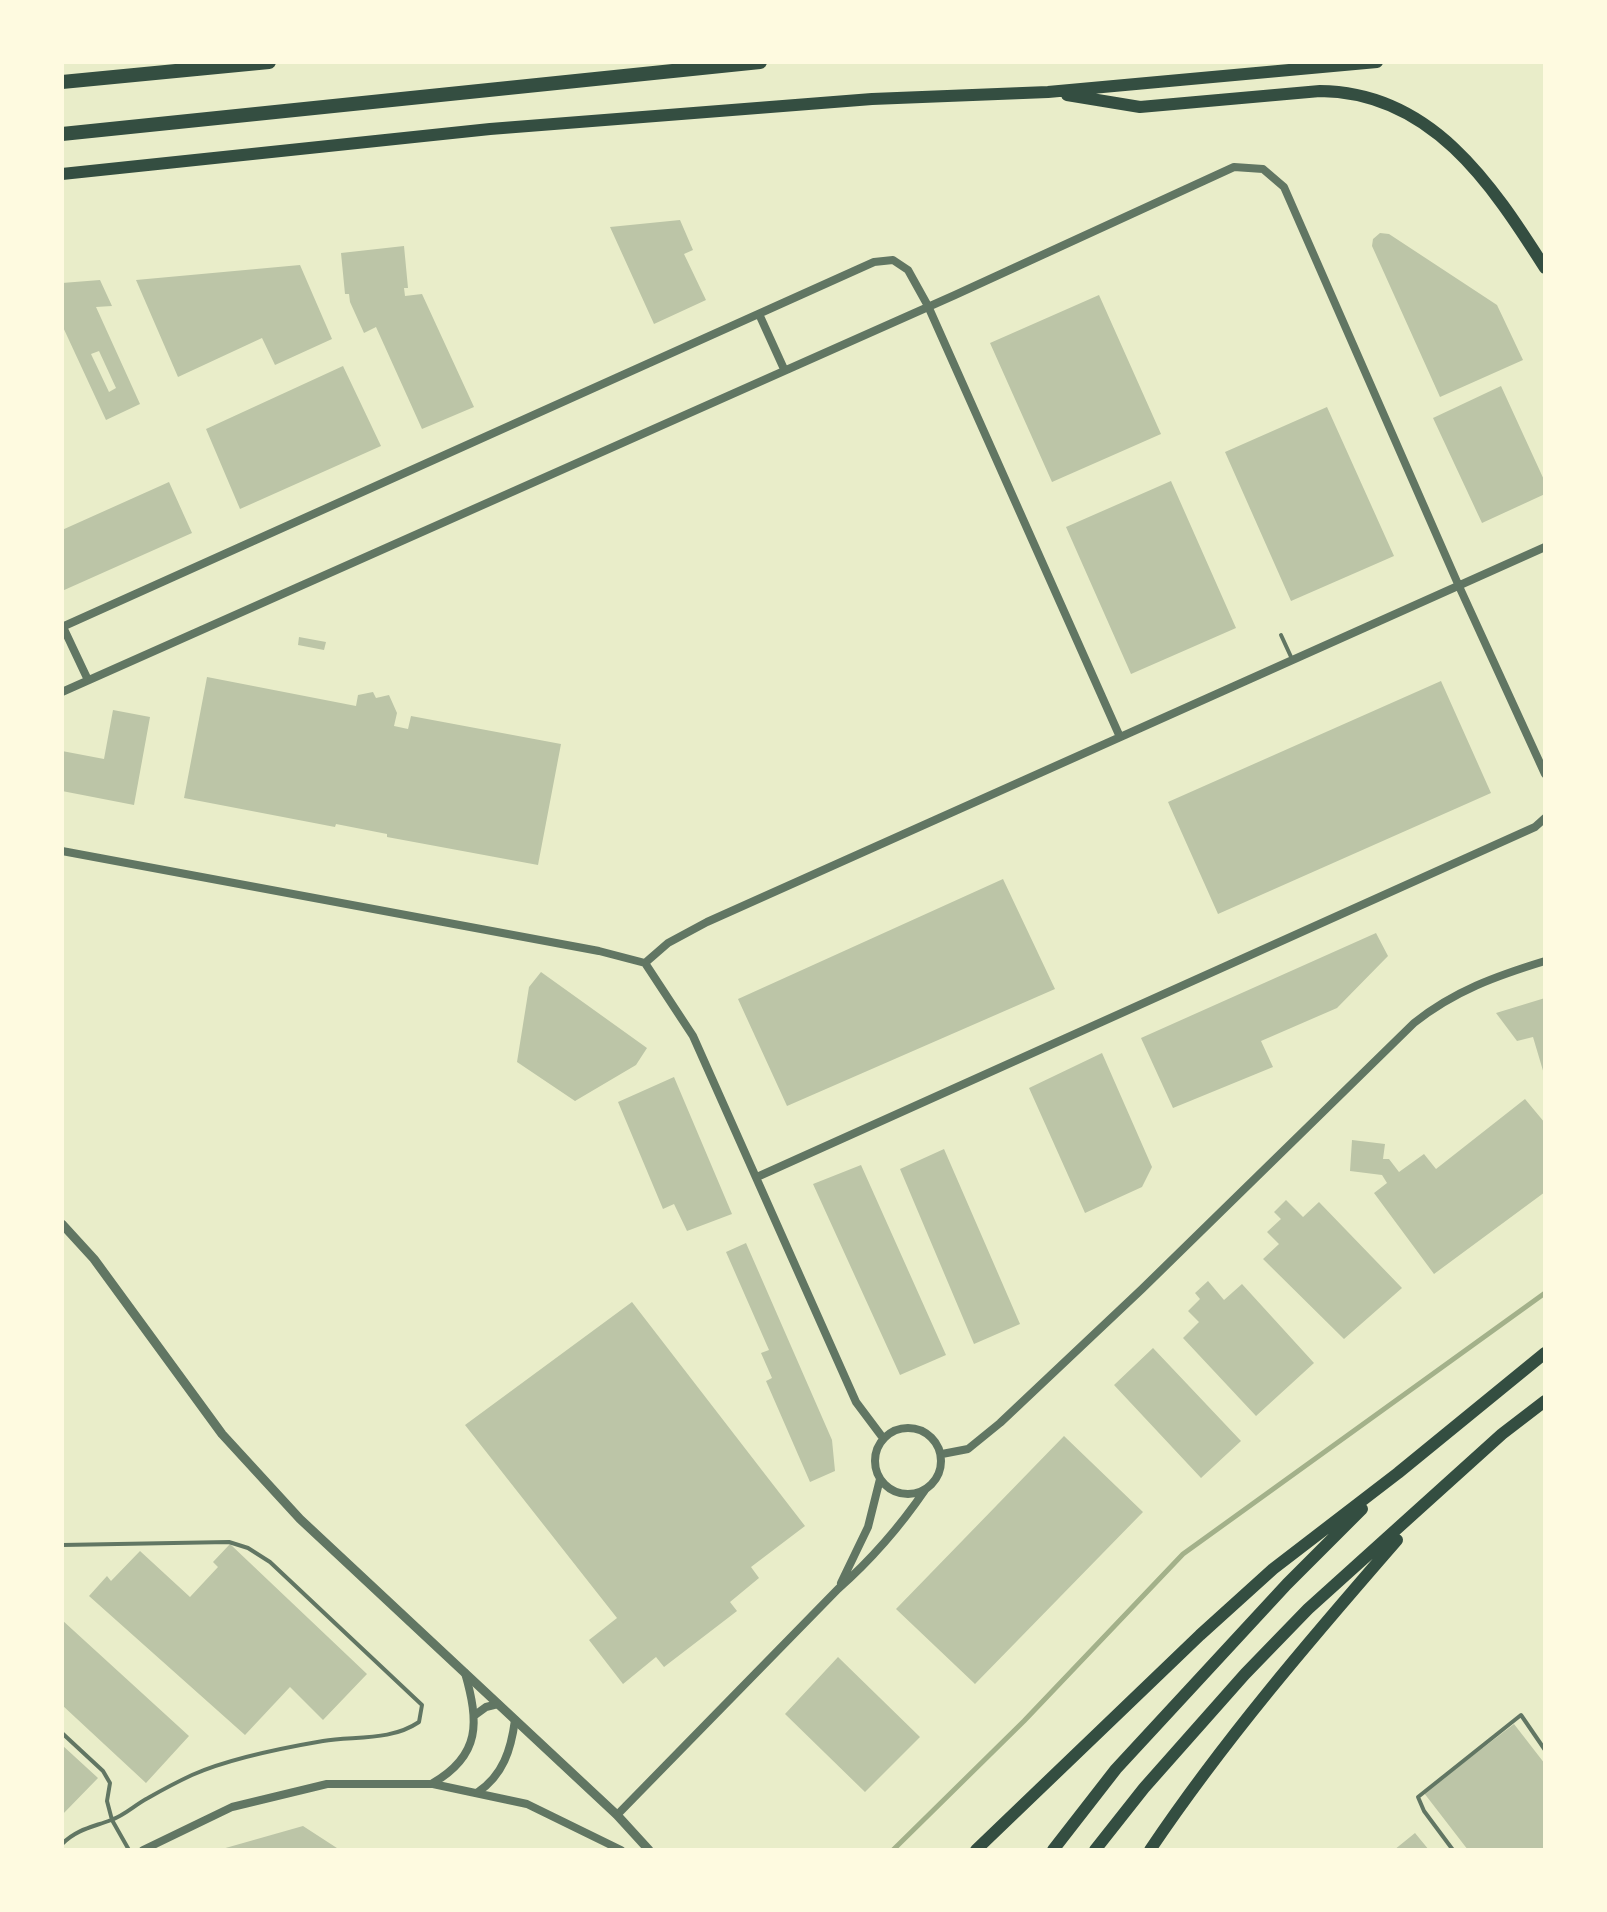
<!DOCTYPE html>
<html>
<head>
<meta charset="utf-8">
<style>
  body { margin:0 }
  #map { position:relative; width:1607px; height:1912px; overflow:hidden; background:#e9edc9; font-family:Karla,sans-serif }
  canvas { display:block }
  .frame { position:absolute; inset:0; border:64px solid #fefae0; pointer-events:none }
</style>
</head>
<body>
<div id="map">
<canvas width="1607" height="1912"></canvas>
<div class="frame"></div>
</div>
<script>
const c = document.querySelector('canvas').getContext('2d');
c.lineJoin = 'round';
function trace(path, color, width, dash) { c.strokeStyle = color; c.lineWidth = width; c.lineCap = dash ? 'butt' : 'round'; c.setLineDash(dash || []); c.stroke(path); }
function fillPath(path, color) { c.fillStyle = color; c.fill(path, 'evenodd'); }
const stream = new Path2D(`
  M893,1850l131,-129 159,-167 362,-261`);
const building = new Path2D(`
  M680,220l13,30 -9,4 22,46 -52,24 -44,-97z
  M1380,233l9,1 108,71 26,55 -83,37 -68,-151 1,-7z
  M404,246l4,42h-4l1,8 17,-2 52,113 -52,22 -46,-102 -12,6 -14,-31 -1,-8h-4l-4,-41z
  M300,265l32,74 -57,26 -13,-27 -84,39 -42,-97z
  M100,280l12,26 -16,1 44,97 -34,16 -44,-95v-42zM99,351l17,37 -7,4 -18,-38z
  M1099,295l62,139 -109,48 -62,-139z
  M343,366l38,80 -141,63 -34,-80z
  M1501,386l44,96v12l-63,29 -49,-105z
  M1327,407l67,149 -103,45 -66,-149z
  M1171,481l65,147 -105,46 -65,-147z
  M169,482l23,51 -130,58v-61z
  M299,637l27,5 -2,8 -26,-5z
  M207,677l149,29 2,-11 15,-3 3,6 13,-3 8,18 -3,13 14,3 3,-13 150,28 -23,121 -151,-28v-3l-51,-10 -1,3 -151,-29z
  M1441,681l50,112 -273,121 -50,-112z
  M113,710l37,7 -16,88 -72,-14v-40l42,8z
  M1003,879l52,110 -268,117 -49,-107z
  M1376,933l12,23 -51,52 -76,33 12,26 -100,41 -32,-70z
  M541,972l106,76 -11,17 -61,36 -58,-39 12,-75z
  M1545,998v76h-1l-11,-37 -16,4 -21,-28z
  M1102,1053l50,114 -10,20 -57,26 -56,-125z
  M674,1077l58,137 -45,17 -13,-27 -11,5 -45,-107z
  M1525,1099l20,24v69l-111,82 -60,-81 13,-10 -5,-8 -32,-4 2,-31 33,4 -2,15h6l10,13 25,-18 12,15z
  M944,1149l76,175 -46,20 -74,-175z
  M861,1165l85,190 -46,20 -87,-191z
  M1286,1200l17,17 16,-15 83,86 -58,51 -81,-80 16,-15 -12,-12 14,-13 -7,-7z
  M746,1243l86,197 3,31 -25,11 -44,-101 6,-3 -11,-25 8,-3 -43,-98z
  M1208,1281l16,19 18,-16 72,79 -58,53 -73,-78 16,-16 -11,-11 12,-12 -5,-6z
  M632,1302l173,224 -54,41 8,11 -29,24 7,9 -73,56 -8,-10 -33,27 -34,-44 28,-22 -152,-193z
  M1153,1348l88,93 -40,37 -87,-93z
  M1064,1436l79,76 -168,172 -79,-75z
  M230,1544l137,130 -44,46 -33,-33 -45,48 -156,-139 18,-20 4,5 29,-30 50,46 28,-30 -5,-5z
  M62,1620l127,116 -43,47 -84,-78z
  M838,1657l82,80 -55,55 -80,-78z
  M1514,1724l31,40v86h-77l-44,-57z
  M62,1745l36,33 -36,37z
  M303,1826l37,24h-117l-1,-1z
  M1415,1833l14,17h-35z`);
const service = new Path2D(`
  M1281,635l11,24
  M62,1545l167,-3 19,6 22,14 152,143 -3,17c-28,19 -63,14 -96,19 -41,7 -93,17 -131,34 -15,7 -30,15 -44,23 -12,6 -24,18 -37,22 -18,7 -34,9 -49,24
  M62,1733l41,38 7,12 -3,18 5,19 17,30
  M1453,1850l-29,-39 -6,-14 103,-82 24,35`);
const minor = new Path2D(`
  M759,314l25,55
  M62,627l812,-365 19,-2 15,10 20,36 192,431
  M63,627l25,53
  M62,692l893,-397 279,-128 29,2 21,18 174,397 87,190
  M62,851l537,100 46,12 23,-20 39,-21 838,-375
  M645,963l48,73 163,366 27,36
  M757,1177l778,-350 10,-9
  M875 1461a33 33 0 1 1 66 0a33 33 0 1 1-66 0Z
  M942,1454l26,-5 32,-26 142,-134 272,-266c40,-32 82,-47 131,-62
  M841,1583l27,-56 12,-48
  M475,1715l11,-8 12,-3
  M433,1783c48,-28 46,-61 32,-110
  M478,1792c25,-17 33,-42 37,-72
  M617,1815l221,-226c34,-30 61,-61 87,-99
  M143,1850l89,-43 95,-23h106l94,20 94,46`);
const tertiary = new Path2D(`
  M62,1224l32,35 128,175 78,85 317,296 32,35`);
const trunk = new Path2D(`
  M1067,95l73,12 180,-16c111,1 171,92 225,177
  M62,174l428,-45 382,-30 176,-7 329,-30
  M976,1850l224,-215 73,-66 125,-96 147,-120
  M1053,1850l63,-81 171,-185 75,-75
  M1095,1850l49,-62 101,-114 63,-65 194,-175 43,-33
  M1150,1850c74,-110 160,-210 247,-310`);
const motorway = new Path2D(`
  M62,82l207,-20
  M62,134l698,-72`);
trace(stream, '#a3b18a', 5);
fillPath(building, '#bcc5a7');
trace(service, '#617663', 4);
trace(minor, '#617663', 8);
trace(tertiary, '#617663', 9);
trace(trunk, '#344e41', 12);
trace(motorway, '#344e41', 14);
</script>
</body>
</html>
